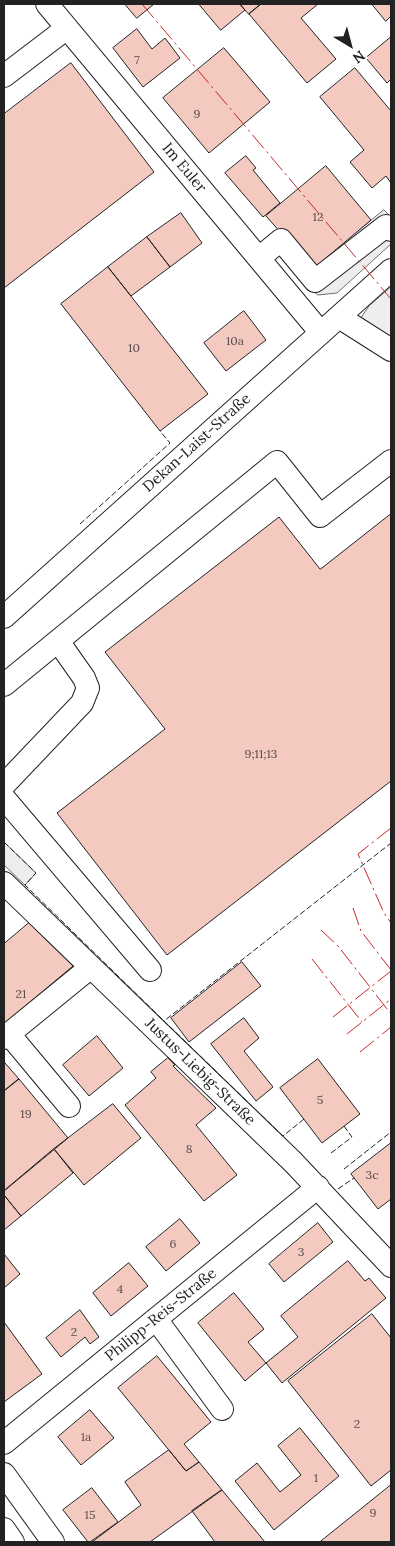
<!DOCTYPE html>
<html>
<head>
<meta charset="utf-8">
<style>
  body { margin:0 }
  #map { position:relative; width:395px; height:1546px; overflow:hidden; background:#fff; font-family:Lora,serif }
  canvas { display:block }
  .frame { position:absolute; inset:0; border:5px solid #222; pointer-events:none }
  .north { position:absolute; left:325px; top:20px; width:50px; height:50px; -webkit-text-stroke:4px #fff; paint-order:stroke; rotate:143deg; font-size:14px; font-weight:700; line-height:20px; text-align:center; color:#222 }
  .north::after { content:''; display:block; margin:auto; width:18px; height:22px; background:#222; clip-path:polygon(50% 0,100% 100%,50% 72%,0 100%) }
</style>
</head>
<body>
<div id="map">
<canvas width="395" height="1546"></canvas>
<div class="frame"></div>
<div class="north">N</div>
</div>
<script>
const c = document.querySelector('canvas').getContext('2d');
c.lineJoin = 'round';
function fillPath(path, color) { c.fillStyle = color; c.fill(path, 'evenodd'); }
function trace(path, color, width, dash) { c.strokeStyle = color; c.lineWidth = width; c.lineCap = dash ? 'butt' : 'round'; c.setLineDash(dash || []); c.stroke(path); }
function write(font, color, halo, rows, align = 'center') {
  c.font = font + ' Lora,serif'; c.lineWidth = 4; c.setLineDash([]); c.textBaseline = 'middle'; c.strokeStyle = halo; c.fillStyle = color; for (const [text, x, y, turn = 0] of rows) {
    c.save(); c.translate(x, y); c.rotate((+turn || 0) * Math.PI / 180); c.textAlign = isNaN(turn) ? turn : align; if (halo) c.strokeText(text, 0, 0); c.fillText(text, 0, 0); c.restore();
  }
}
const green = new Path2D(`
  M391,287v59l-31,-27 9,-13z`);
const parking = new Path2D(`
  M384,210l7,7v27l-54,49 -19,2 -10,-7 -8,-9z
  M4,842l32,31 -11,12 -21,-20z`);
const building = new Path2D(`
  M125,4h29l-17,14z
  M199,4h41l5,6 -24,20z
  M240,4h21l-12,10z
  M261,4h57l-17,14 35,41 -29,24 -58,-69z
  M372,4h19v12l-5,5z
  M137,29l15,20 13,-11 15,20 -37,29 -30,-39z
  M391,37v42l-4,4 -21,-25z
  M224,48l46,54 -61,51 -46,-55z
  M71,63l83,109 -150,116v-174z
  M355,68l36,43v72l-5,-7 -14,12 -22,-26 14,-12 -44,-53z
  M246,156l10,12 -3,2 27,33 -17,14 -38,-44z
  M326,166l45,54 -58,49 -47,-53z
  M181,213l21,30 -32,24 -23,-30z
  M147,237l23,30 -39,29 -23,-29z
  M108,267l100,127 -48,37 -99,-127z
  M244,311l22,29 -40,31 -22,-28z
  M391,514v267l-224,174 -110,-142 108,-84 -60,-77 174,-135 41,52z
  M29,923l44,43 -69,58v-80z
  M242,962l19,24 -72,56 -18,-24z
  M244,1018l15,20 -15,13 29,36 -17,14 -45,-57z
  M97,1036l26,32 -34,28 -26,-31z
  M168,1058l7,7 -2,1 43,42 -20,17 41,50 -33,26 -79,-96 31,-27 -5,-6z
  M318,1059l42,55 -38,29 -42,-55z
  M5,1063l14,16 -15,12v-27z
  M19,1079l49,59 -64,53v-100z
  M113,1104l28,34 -57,47 -30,-36z
  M391,1143v56l-13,10 -27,-35z
  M54,1149l19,24 -52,43 -17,-21v-4z
  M4,1195l17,21 -17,14z
  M180,1219l20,24 -34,28 -20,-24z
  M318,1223l15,19 -49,40 -15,-18z
  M4,1254l16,20 -16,14z
  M348,1261l17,20 4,-3 17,20 -104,85 -16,-20 32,-26 -17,-21z
  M129,1263l19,23 -37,30 -18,-23z
  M234,1293l30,36 -16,13 18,21 -21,18 -47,-58z
  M80,1310l19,27 -9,7 -5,-7 -24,20 -15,-19z
  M372,1314l19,24v132l-20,16 -83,-105z
  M4,1322l38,52 -38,28z
  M157,1356l54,66 -27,22 15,18 -13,9 -68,-83z
  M90,1410l24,28 -33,27 -23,-28z
  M300,1428l39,48 -65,54 -39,-49 22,-18 23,29 21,-17 -23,-29z
  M169,1450l17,21 13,-9 23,28 -72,52h-58l49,-37 -16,-23z
  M391,1485v57h-71z
  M92,1488l26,34 -28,20h-2l-25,-32z
  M222,1490l43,52h-50l-23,-31z`);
const minor = new Path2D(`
  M47,4l274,329
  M4,76l63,-48
  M259,258l22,-18 34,41 71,-55 5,4
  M339,317l52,33
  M4,617l387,-347
  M4,685l273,-223 43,54 71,-55
  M4,785l78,-82 6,-15 -4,-10 -26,-37
  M4,798l146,172
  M4,883l289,279 98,104
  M9,1034l60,72
  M4,1038l87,-71
  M156,1319l66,90
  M4,1443l314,-256
  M4,1474l49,68
  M4,1529l9,13`);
const fence = new Path2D(`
  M80,524l90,-81 -10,-12
  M4,842l32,31 -11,12 139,136
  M304,1119l-21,17 -119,-115 227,-178
  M331,1153l21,-16 -8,-11
  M344,1169l47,-37
  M338,1189l16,-11`);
const power = new Path2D(`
  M142,4l249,295
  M391,828l-33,26 26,59 7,10
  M353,908l8,23 30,39
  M321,930l17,16 53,68
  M312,959l50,63
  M333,1017l58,-46
  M347,1034l44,-35
  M360,1052l31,-25`);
const numberNames = [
  ["7",137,61],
  ["9",197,115],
  ["12",318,218],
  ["10a",235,342],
  ["10",134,349],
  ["9;11;13",261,755],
  ["21",21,995],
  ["5",320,1101],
  ["19",26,1115],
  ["8",189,1150],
  ["3c",372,1176],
  ["6",173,1245],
  ["3",301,1253],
  ["4",120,1290],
  ["2",74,1333],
  ["2",357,1425],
  ["1a",86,1438],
  ["1",316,1479],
  ["9",373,1514],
  ["15",90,1516]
];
const streetNames = [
  ["Im Euler",184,168,50],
  ["Dekan-Laist-Straße",197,443,-42],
  ["Justus-Liebig-Straße",200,1072,44],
  ["Philipp-Reis-Straße",161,1315,-39]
];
fillPath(green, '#eee');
trace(green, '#6f6f6f', 1);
fillPath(parking, '#ededed');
trace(parking, '#6f6f6f', 1);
fillPath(building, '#f3c9c0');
trace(building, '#222', 1);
trace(minor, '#222', 24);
trace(minor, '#fff', 22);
trace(fence, '#222', 1, [6, 2.5]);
trace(power, '#c62828', 1, [18, 4, 2.5, 4]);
write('12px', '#564c4a', null, numberNames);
write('15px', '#222', '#fff', streetNames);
</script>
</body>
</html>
